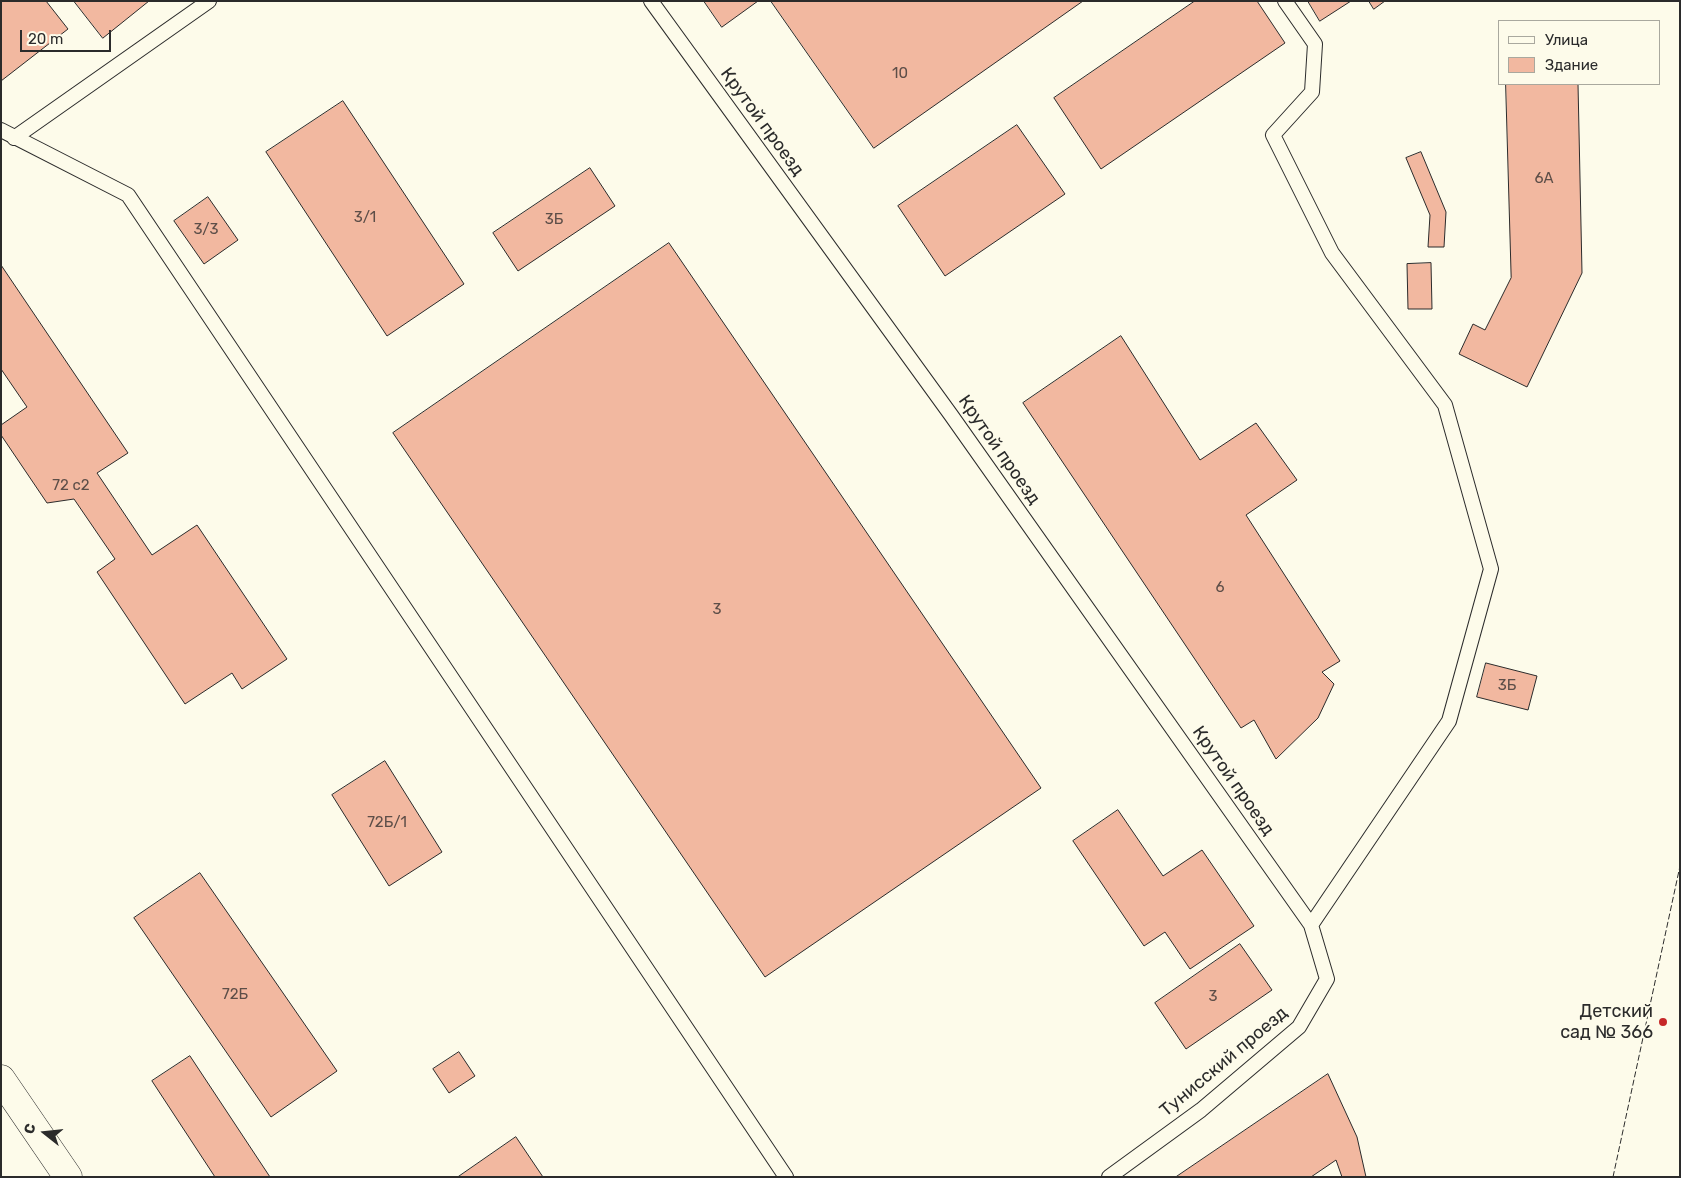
<!DOCTYPE html>
<html>
<head>
<meta charset="utf-8">
<style>
  body { margin:0 }
  #map { position:relative; width:1681px; height:1178px; overflow:hidden; background:#fdfbea; font-family:Rubik,sans-serif }
  canvas { display:block }
  .frame { position:absolute; inset:0; border:2px solid #2b2b2b; pointer-events:none }
  .legend { position:absolute; left:1498px; top:20px; width:162px; height:65px; box-sizing:border-box; background:#fdfbea; border:1px solid #a9a89e; margin:0; padding:6px 9px; list-style:none; font-size:15px; color:#2b2b2b }
  .legend li { display:flex; align-items:center; gap:10px; height:25px }
  .legend b { width:25px; border:1px solid #a9a89e }
  .north { position:absolute; left:20px; top:1108px; width:50px; height:50px; -webkit-text-stroke:4px #fdfbea; paint-order:stroke; rotate:286deg; font-size:14px; font-weight:700; line-height:20px; text-align:center; color:#2b2b2b }
  .north::after { content:''; display:block; margin:auto; width:18px; height:22px; background:#2b2b2b; clip-path:polygon(50% 0,100% 100%,50% 72%,0 100%) }
  .scale { position:absolute; left:20px; top:30px; width:91px; height:22px; box-sizing:border-box; border:2px solid #2b2b2b; border-top:0; padding-left:6px; font-size:15px; line-height:18px; white-space:nowrap; color:#2b2b2b; -webkit-text-stroke:4px #fdfbea; paint-order:stroke }
</style>
</head>
<body>
<div id="map">
<canvas width="1681" height="1178"></canvas>
<div class="frame"></div>
<ul class="legend">
<li><b style="height:6px;background:#fdfbea"></b>Улица</li>
<li><b style="height:14px;background:#f2b8a0"></b>Здание</li>
</ul>
<div class="north">С</div>
<div class="scale">20 m</div>
</div>
<script>
const c = document.querySelector('canvas').getContext('2d');
c.lineJoin = 'round';
function fillPath(path, color) { c.fillStyle = color; c.fill(path, 'evenodd'); }
function trace(path, color, width, dash) { c.strokeStyle = color; c.lineWidth = width; c.lineCap = dash ? 'butt' : 'round'; c.setLineDash(dash || []); c.stroke(path); }
function write(font, color, halo, rows, align = 'center') {
  c.font = font + ' Rubik,sans-serif'; c.lineWidth = 4; c.setLineDash([]); c.textBaseline = 'middle'; c.strokeStyle = halo; c.fillStyle = color; for (const [text, x, y, turn = 0] of rows) {
    c.save(); c.translate(x, y); c.rotate((+turn || 0) * Math.PI / 180); c.textAlign = isNaN(turn) ? turn : align; if (halo) c.strokeText(text, 0, 0); c.fillText(text, 0, 0); c.restore();
  }
}
const building = new Path2D(`
  M1,1h45l22,28 -67,52z
  M74,1h75l-46,37z
  M704,1h54l-36,26z
  M771,1h312l-209,147z
  M1195,1h62l28,42 -184,126 -47,-71z
  M1308,1h43l-31,20z
  M1369,1h16l-11,8z
  M1506,84h72l4,189 -55,114 -68,-33 14,-30 12,6 26,-52z
  M343,101l121,183 -77,52 -121,-184z
  M1017,125l48,69 -120,82 -47,-70z
  M1421,152l25,60 -2,35h-16l2,-32 -24,-57z
  M590,168l25,38 -97,65 -25,-38z
  M208,197l30,43 -34,24 -30,-43z
  M669,243l372,545 -276,189 -372,-544z
  M1431,263l1,46h-24l-1,-45z
  M1,265l127,188 -31,20 55,82 45,-30 90,134 -45,30 -10,-16 -47,31 -88,-132 18,-13 -41,-60 -27,4 -46,-68v-10l26,-18 -26,-38z
  M1121,336l79,124 56,-37 41,57 -51,35 94,146 -18,11 12,12 -16,34 -42,41 -22,-39 -13,8 -218,-325z
  M1486,663l51,13 -9,34 -51,-13z
  M385,761l57,91 -53,34 -57,-91z
  M1118,810l45,66 39,-26 52,76 -64,43 -25,-37 -21,14 -71,-105z
  M200,873l137,198 -66,46 -137,-199z
  M1240,944l32,46 -86,59 -31,-46z
  M459,1052l16,24 -26,17 -16,-24z
  M190,1056l80,121h-55l-63,-96z
  M1328,1074l29,63 9,40h-24l-6,-17 -25,17h-135z
  M516,1137l27,40h-85z`);
const service = new Path2D(`
  M651,1l300,414 360,510 16,54 -28,48 -98,83 -92,67
  M1285,1l30,43 -3,48 -39,43 59,118 113,152 46,164 -42,152 -138,204
  M1,130l127,65 658,982
  M14,138l195,-137`);
const secondary = new Path2D(`
  M1,1079l67,98`);
const fence = new Path2D(`
  M1613,1177l67,-311`);
const markers = [
  [1663,1022,5,"#c62828"]
];
const numberNames = [
  ["10",900,74],
  ["6А",1544,179],
  ["3/1",365,218],
  ["3Б",554,220],
  ["3/3",206,230],
  ["72 с2",71,486],
  ["6",1220,588],
  ["3",717,610],
  ["3Б",1507,686],
  ["72Б/1",387,823],
  ["72Б",235,995],
  ["3",1213,997]
];
const streetNames = [
  ["Крутой проезд",762,122,54],
  ["Крутой проезд",999,450,55],
  ["Крутой проезд",1233,781,55],
  ["Тунисский проезд",1224,1062,-40]
];
const poiNames = [
  ["Детский",1653,1012],
  ["сад № 366",1653,1033]
];
fillPath(building, '#f2b8a0');
trace(building, '#2b2b2b', 1);
trace(service, '#2b2b2b', 16);
trace(secondary, '#2b2b2b', 29);
trace(service, '#fdfbea', 14);
trace(secondary, '#fdfbea', 28);
trace(fence, '#2b2b2b', 1, [6, 2.5]);
for (const [x, y, r, color] of markers) { const dot = new Path2D(); dot.arc(x, y, r, 0, 2 * Math.PI); c.fillStyle = color; c.fill(dot); trace(dot, '#fdfbea', 2); }
write('15px', '#5d4e48', null, numberNames);
write('18px', '#2b2b2b', '#fdfbea', streetNames);
write('18px', '#2b2b2b', '#fdfbea', poiNames, 'right');
</script>
</body>
</html>
